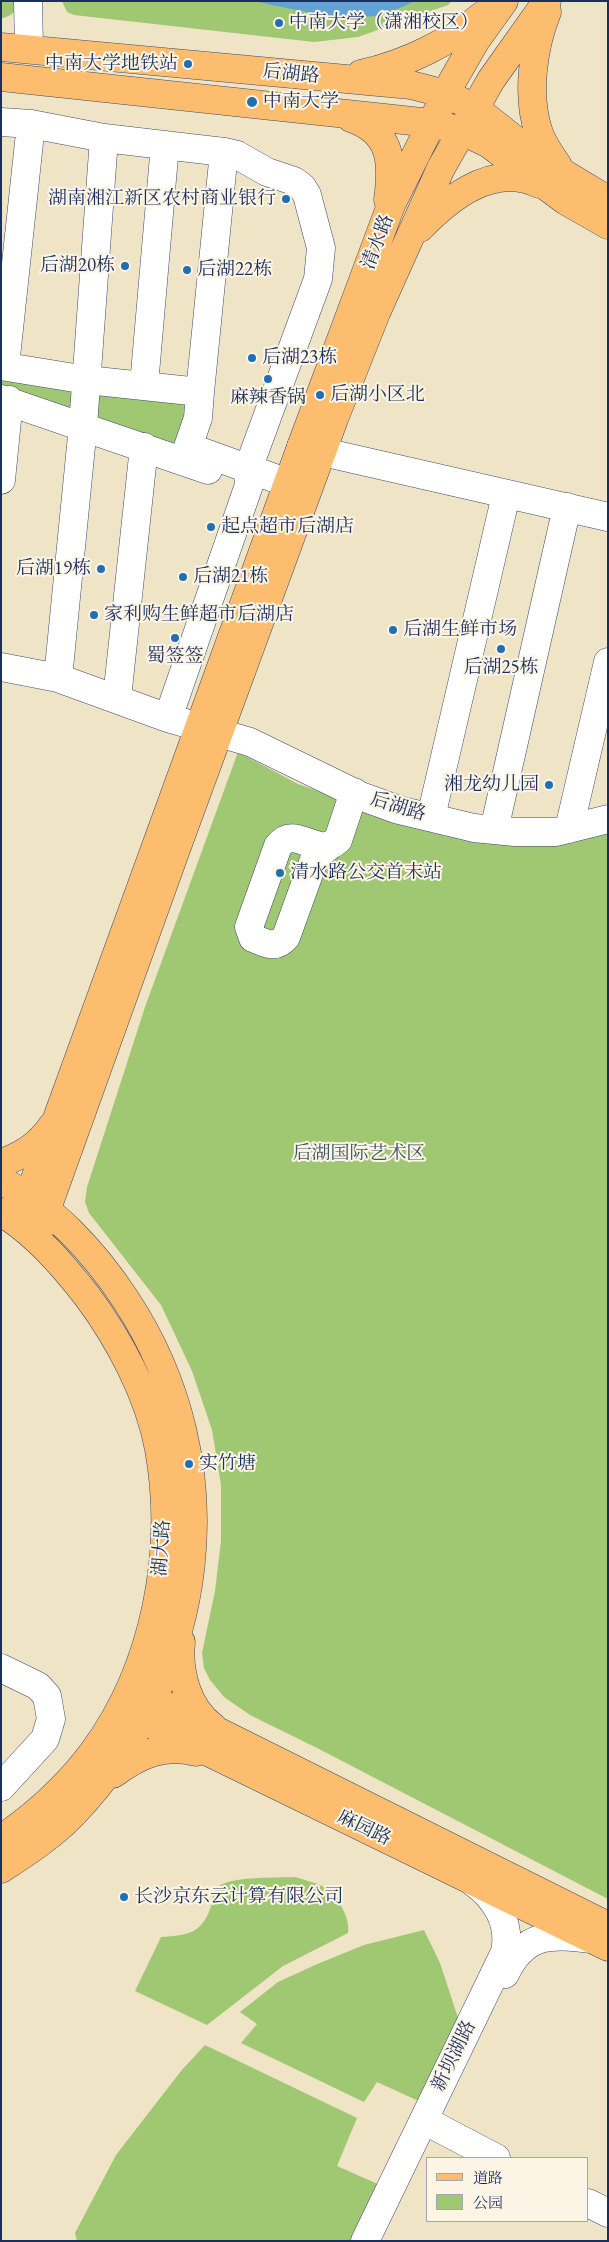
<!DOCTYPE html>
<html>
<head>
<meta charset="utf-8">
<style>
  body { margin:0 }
  #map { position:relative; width:609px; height:2242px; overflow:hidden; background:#efe4c6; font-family:"EB Garamond","Noto Serif SC",serif }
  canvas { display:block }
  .frame { position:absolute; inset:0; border:2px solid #1b2f5e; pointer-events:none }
  .legend { position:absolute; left:426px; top:2157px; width:162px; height:65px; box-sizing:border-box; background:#fcf5e5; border:1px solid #a2a6af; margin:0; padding:6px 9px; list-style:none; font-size:15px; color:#1b2f5e }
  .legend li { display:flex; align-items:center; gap:10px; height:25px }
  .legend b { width:25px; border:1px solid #a2a6af }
</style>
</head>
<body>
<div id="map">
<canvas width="609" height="2242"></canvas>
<div class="frame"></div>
<ul class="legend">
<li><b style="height:6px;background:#fcbd6f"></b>道路</li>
<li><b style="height:14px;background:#a0c772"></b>公园</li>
</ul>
</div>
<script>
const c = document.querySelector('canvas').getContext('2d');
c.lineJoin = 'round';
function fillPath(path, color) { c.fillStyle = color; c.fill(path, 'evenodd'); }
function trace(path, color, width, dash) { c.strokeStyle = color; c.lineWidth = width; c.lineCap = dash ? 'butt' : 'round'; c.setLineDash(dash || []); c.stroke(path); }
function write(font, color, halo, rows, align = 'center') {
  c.font = font + ' "EB Garamond","Noto Serif SC",serif'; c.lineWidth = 4; c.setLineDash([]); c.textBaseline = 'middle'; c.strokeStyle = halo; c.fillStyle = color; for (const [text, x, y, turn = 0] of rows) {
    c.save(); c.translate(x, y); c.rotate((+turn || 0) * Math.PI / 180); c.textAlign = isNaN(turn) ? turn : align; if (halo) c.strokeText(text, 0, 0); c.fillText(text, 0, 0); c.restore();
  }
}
const green = new Path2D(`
  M1,1h19c-4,10 -8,16 -19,17z
  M62,1h390l-4,4 -90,32 -44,5 -240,-27 -7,-3z
  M1,372l73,14 3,18 -12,5 -64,-22z
  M95,392l85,5 10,11 -11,37 -81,-27 -5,-6z
  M238,752l60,32 78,27 232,18v1070l-291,-151 -67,-33 -26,-18 -14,-17 -6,-12 -2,-15 13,-62 6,-50v-56l-9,-55 -20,-59 -31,-66 -72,-92 -4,-11 2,-15 58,-180z
  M295,1877c9,3 19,5 27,9 14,7 29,32 26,47l-65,33 -76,59 -72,-34 26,-54c28,-2 42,-3 51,-34 1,-6 2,-13 7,-17 15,-10 58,-8 76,-9z
  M424,1930l16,33 21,64 -38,76 -46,-21 -13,20 -123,-59 16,-19 -17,-12 38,-30 37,-17 49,-20z
  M205,2045l152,73 -20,48 43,19 -26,56h-277l-2,-8 41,-78 65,-84z`);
const water = new Path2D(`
  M254,1h161c-15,7 -34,16 -51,16 -33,2 -77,-9 -110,-16z`);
const minor = new Path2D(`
  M28,1l1,48
  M1,122l30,2 73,14 120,14 13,3 30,17 27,9 8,6 5,8 14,53 -3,31 -70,190 1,16 -81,233
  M1,366l86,14 113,12 -2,26 -10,29 100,36
  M5,366l26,-242
  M144,385l21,-240
  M200,392l24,-240
  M1,399l207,71
  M301,447l307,70
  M1,480l8,-80
  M1,667l57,11 110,40 82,24 113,55 36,13 75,18 41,4h41l52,-13
  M58,678l25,-252 21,-288
  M117,698l27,-251
  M431,817l75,-322
  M569,829l39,-167
  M494,830l73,-323
  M328,847l-13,10 -29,80c-10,12 -20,7 -33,1l-4,-11 29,-81c18,-23 39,14 60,-6l16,-48
  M1,1668l37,18 9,10 4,23 -6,20 -44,48
  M505,1974c20,-42 46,-40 87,-35
  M435,2126l61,32
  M588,2203l20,10
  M365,2241l140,-289c6,-29 -9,-54 -32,-70`);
const major = new Path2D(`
  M547,12c-14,35 -21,84 -8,121 4,12 12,22 19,33
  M1,47l410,38 35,9 29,14 63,50 70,42
  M361,74c48,-11 87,-31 126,-62
  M1,77l430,46 31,8 27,13 77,57 42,24
  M351,118c41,14 42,44 37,82
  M420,228c29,-30 73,-66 119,-44
  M1,1163c21,-7 39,-19 51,-37
  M1,1181c51,24 94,72 125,119 108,165 82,372 -53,514 -20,21 -47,39 -72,55
  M1,1212c35,22 61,52 86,84 32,43 62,99 72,153 18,102 -3,217 -65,302 -26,35 -58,64 -93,88
  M19,1223l282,-776 90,-242 62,-125 23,-40 28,-39
  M36,1239l139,-387 159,-433 42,-106 65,-145 50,-88 56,-79
  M181,1642c-3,30 6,66 32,85
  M137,1691l463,231
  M128,1713l480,234
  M113,1774c27,-20 50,-30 83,-22`);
const markers = [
  [279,23,5,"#1f6fb2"],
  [188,64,5,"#1f6fb2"],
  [252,102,6,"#1f6fb2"],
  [286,199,5,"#1f6fb2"],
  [125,266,5,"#1f6fb2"],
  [187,270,5,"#1f6fb2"],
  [252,358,5,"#1f6fb2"],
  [268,379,5,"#1f6fb2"],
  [320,395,5,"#1f6fb2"],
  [211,527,5,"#1f6fb2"],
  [101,569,5,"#1f6fb2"],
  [183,577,5,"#1f6fb2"],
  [94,615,5,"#1f6fb2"],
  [393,630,5,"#1f6fb2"],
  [175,638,5,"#1f6fb2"],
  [501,649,5,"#1f6fb2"],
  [549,785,5,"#1f6fb2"],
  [280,873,5,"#1f6fb2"],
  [189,1464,5,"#1f6fb2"],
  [124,1897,5,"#1f6fb2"]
];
const poiNames = [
  ["中南大学（潇湘校区）",289,23],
  ["中南大学地铁站",178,64,"right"],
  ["中南大学",263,102],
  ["湖南湘江新区农村商业银行",276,199,"right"],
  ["后湖20栋",115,266,"right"],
  ["后湖22栋",197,270],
  ["后湖23栋",262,358],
  ["后湖小区北",330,395],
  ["麻辣香锅",268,398,"center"],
  ["起点超市后湖店",221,527],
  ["后湖19栋",91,569,"right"],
  ["后湖21栋",193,577],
  ["家利购生鲜超市后湖店",104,615],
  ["后湖生鲜市场",403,630],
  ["蜀签签",175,657,"center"],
  ["后湖25栋",501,668,"center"],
  ["湘龙幼儿园",539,785,"right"],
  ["清水路公交首末站",290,873],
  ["实竹塘",199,1464],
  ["长沙京东云计算有限公司",134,1897]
];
const streetNames = [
  ["后湖路",291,74,6],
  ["清水路",378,242,-69],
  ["后湖路",398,807,17],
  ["湖大路",162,1548,-86],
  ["麻园路",364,1828,26],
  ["新坝湖路",454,2056,-64]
];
const parkNames = [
  ["后湖国际艺术区",359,1154]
];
fillPath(green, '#a0c772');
fillPath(water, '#62a3d6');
trace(minor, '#3b4a6e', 29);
trace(major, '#3b4a6e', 29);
trace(minor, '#fff', 28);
trace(major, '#fcbd6f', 28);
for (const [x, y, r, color] of markers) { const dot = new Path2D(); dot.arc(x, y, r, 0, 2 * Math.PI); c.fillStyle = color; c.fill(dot); trace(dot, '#fcf5e5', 2); }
write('19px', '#1b2f5e', '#fcf5e5', poiNames, 'left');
write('19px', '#1b2f5e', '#fcf5e5', streetNames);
write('19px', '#3c5563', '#fcf5e5', parkNames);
</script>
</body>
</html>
